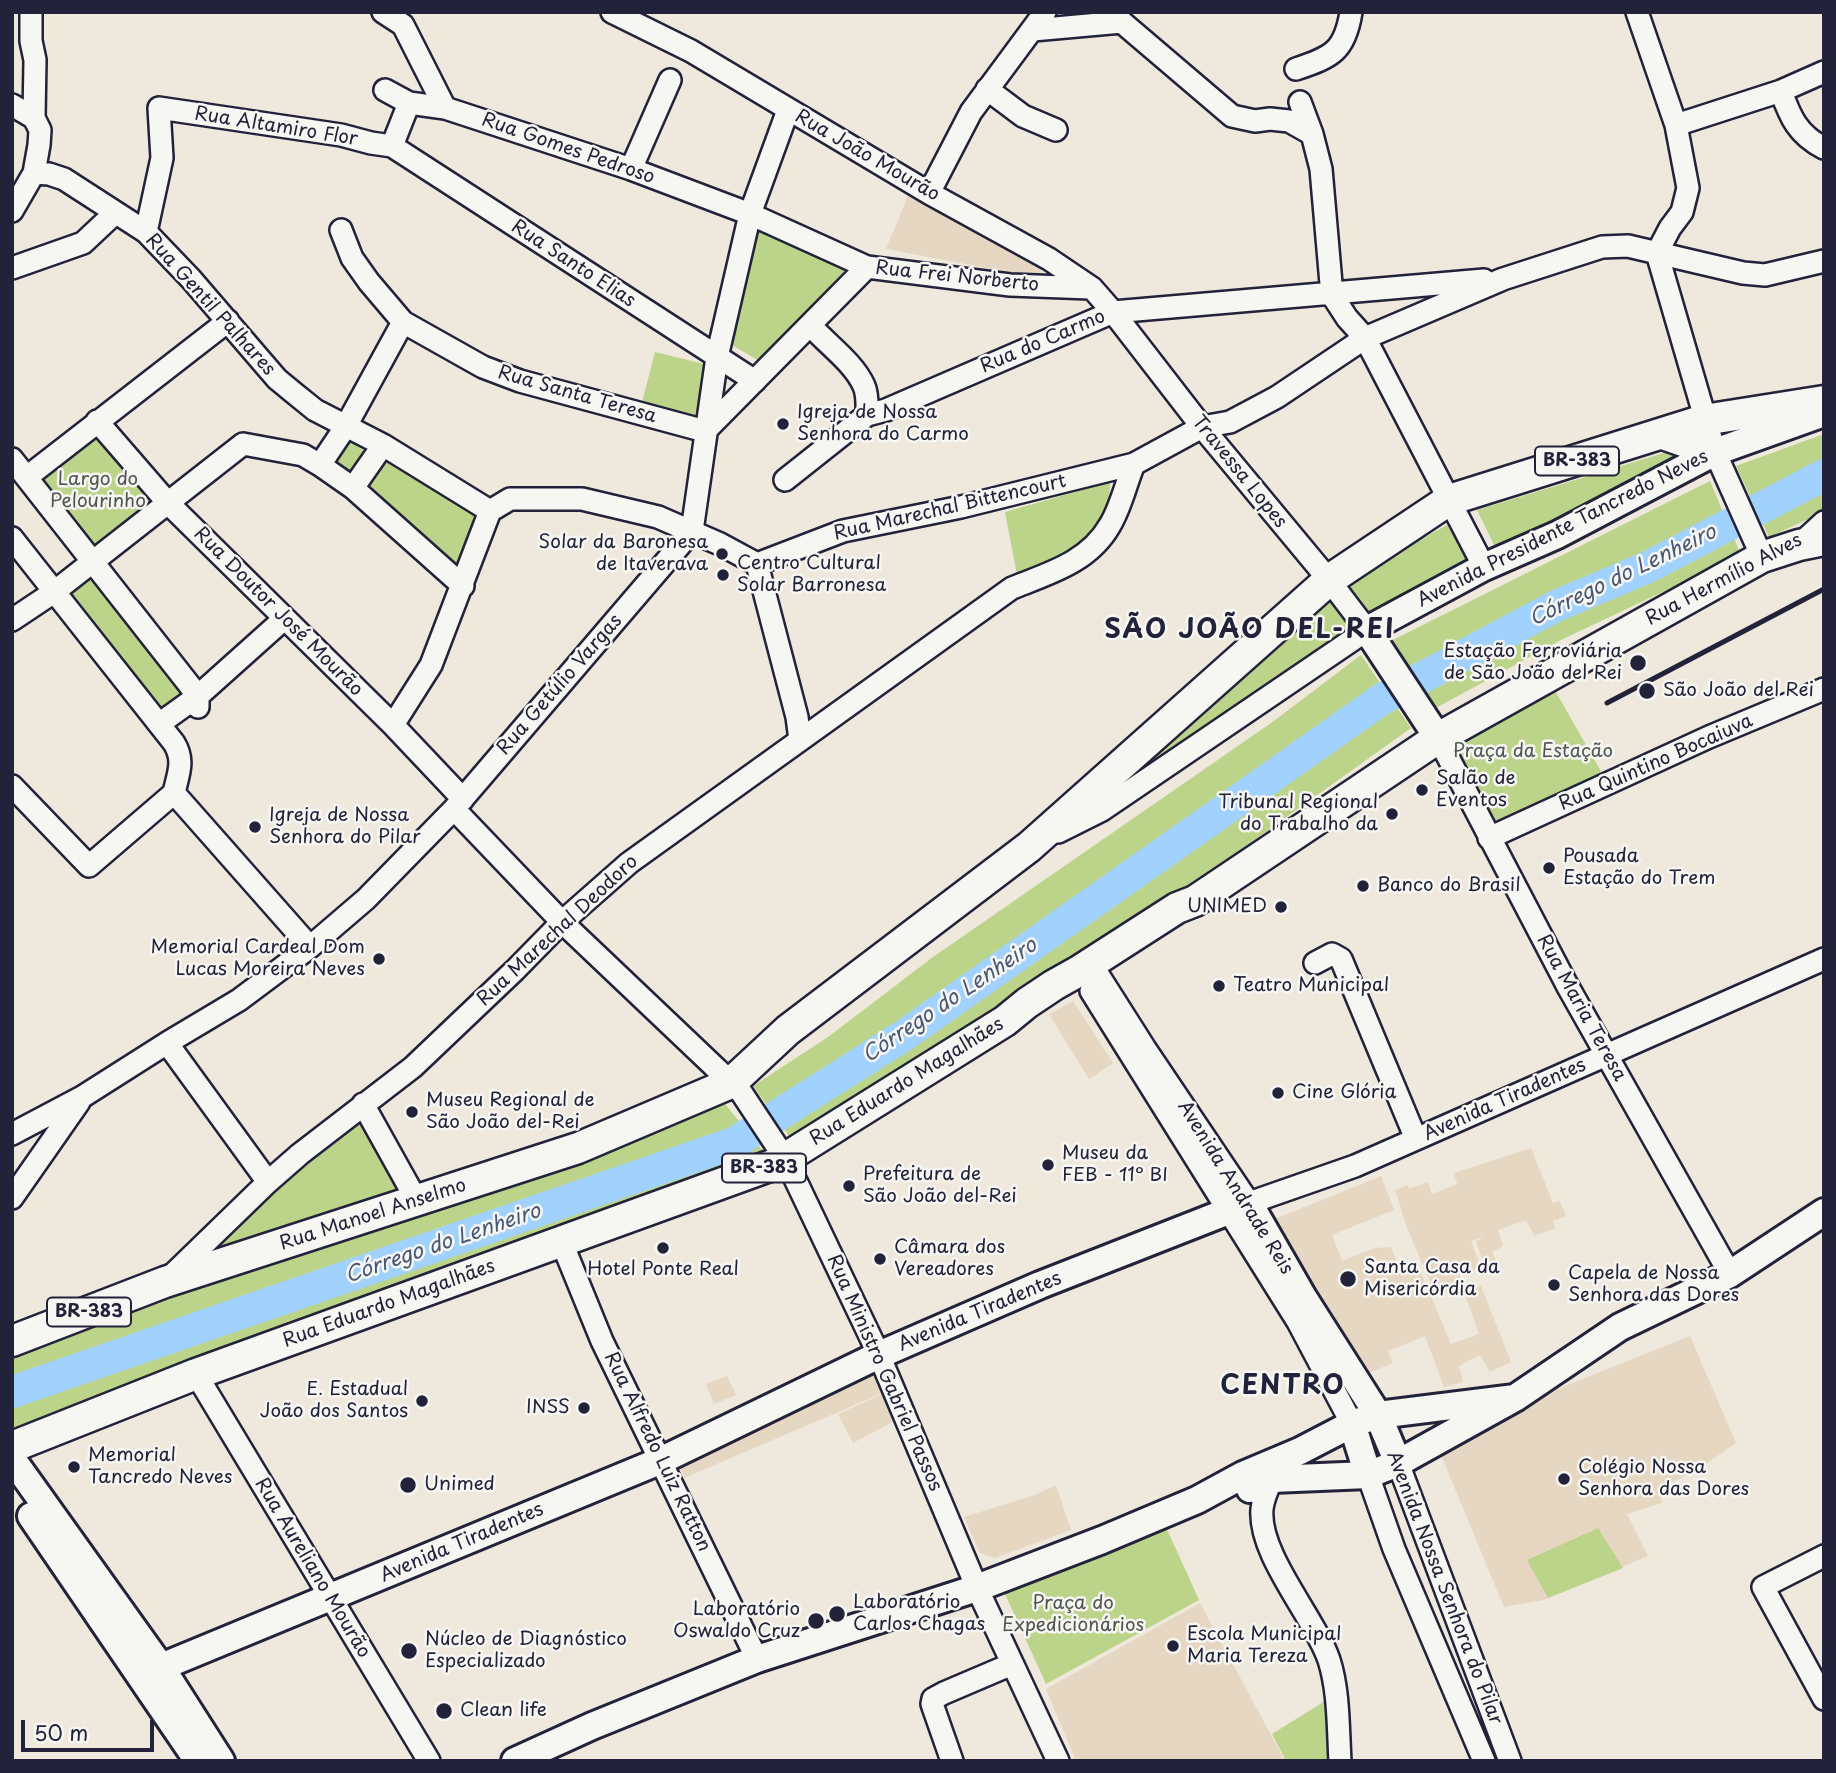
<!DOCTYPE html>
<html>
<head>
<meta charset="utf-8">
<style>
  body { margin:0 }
  #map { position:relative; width:1836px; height:1773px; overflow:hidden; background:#efe8dc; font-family:"Playpen Sans",sans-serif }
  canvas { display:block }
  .frame { position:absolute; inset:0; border:14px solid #22223b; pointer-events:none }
  .scale { position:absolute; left:21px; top:1720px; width:133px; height:32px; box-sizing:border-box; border:4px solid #22223b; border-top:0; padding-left:9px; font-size:21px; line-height:24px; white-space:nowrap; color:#22223b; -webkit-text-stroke:5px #f6f6f2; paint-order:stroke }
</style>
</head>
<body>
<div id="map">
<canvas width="1836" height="1773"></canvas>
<div class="frame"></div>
<div class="scale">50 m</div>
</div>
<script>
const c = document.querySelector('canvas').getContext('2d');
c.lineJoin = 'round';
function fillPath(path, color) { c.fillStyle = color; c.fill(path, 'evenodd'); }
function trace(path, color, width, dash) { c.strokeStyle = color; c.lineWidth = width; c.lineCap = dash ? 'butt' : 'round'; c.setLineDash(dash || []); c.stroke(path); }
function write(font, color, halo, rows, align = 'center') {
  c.font = font + ' "Playpen Sans",sans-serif'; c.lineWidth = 5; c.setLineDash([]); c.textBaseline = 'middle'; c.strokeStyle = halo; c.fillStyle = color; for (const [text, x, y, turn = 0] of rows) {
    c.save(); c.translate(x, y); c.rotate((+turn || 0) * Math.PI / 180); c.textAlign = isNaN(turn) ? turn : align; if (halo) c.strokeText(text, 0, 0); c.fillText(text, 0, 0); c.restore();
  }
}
const built = new Path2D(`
  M910,191l133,69 -4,18 -153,-29z
  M1073,1001l40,62 -24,16 -40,-65z
  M1531,1148l22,55 7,-2 6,15 -13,5 2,7 -21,8 -8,-16 -28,10 5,16 -11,6 6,13 -12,5 -10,-29 10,-5 -15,5 10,27 -21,7 1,13 -25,8 -30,-71 -11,-35 13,-5 1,4 19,-7 4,12 25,-10 -3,-11z
  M1381,1176l13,34 -62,25 10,26 33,-13 16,-1 11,27 18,-4 31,74 28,-10 -15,-42 17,-6 30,76 -21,10 -10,-17 -21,11 4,16 -19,5 -19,-51 -37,15 5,12 -46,19 -79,-160z
  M1690,1336l46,107 -40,28 -36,17 2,15 -35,11 21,42 -104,44 -40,7 -63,-152 109,-63z
  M873,1370l12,22 -201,86 -10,-24z
  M727,1376l9,19 -22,9 -8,-20z
  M883,1394l13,26 -43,23 -15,-29z
  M1056,1485l15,45 -76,28 -15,-5 -16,-36 71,-22z
  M1200,1603l85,158h-209l-30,-72z`);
const green = new Path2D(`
  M757,229l89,40 -85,93 -29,-17z
  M655,352l57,14 -16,58 -56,-14z
  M100,430l57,73 -61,48 -57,-73z
  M1824,434v78l-55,25 -33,-71z
  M342,437l27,17 -16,25 -28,-17z
  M386,451l95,63 -21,58 -100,-82z
  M1670,451l6,7 -2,9 -178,82 -19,-39z
  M1710,481l31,74 -178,84 -131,71 -47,-66z
  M1110,482l-1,30 -16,24 -22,20 -53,24 -13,-68z
  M1447,525l20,34 -104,63 -28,-35z
  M92,571l99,119 -27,22 -98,-120z
  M1328,592l28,36 -237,159z
  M1361,655l50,73 -165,118 -450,300 -43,-60 75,-49 105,-80 338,-234z
  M1553,687l49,86 -112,51 -43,-80z
  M725,1104l43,53 -756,277v-82z
  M362,1109l46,83 -222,77z
  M1165,1525l34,75 -153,84 -42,-92z
  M1598,1528l25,40 -75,30 -21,-38z
  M1325,1701l4,60h-43l-14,-27z`);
const river = new Path2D(`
  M12,1392l722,-249 172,-109 476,-335 174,-93 92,-39 176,-92`);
const minor = new Path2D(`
  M383,12l20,13 42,83
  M612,12l79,39 238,142 120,66 43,29 21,24 89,115 127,153 38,50 -265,180 -44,22
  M1110,12l122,104 23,5 15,-2 19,2 23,13 9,35 11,126 15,23 18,20 119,229
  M1637,12l39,113 12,63 -6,24 -12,16 -13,25
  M1033,30l89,-8
  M1296,69c36,-12 49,-18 55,-57
  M987,89l36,27 33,14
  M385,90l24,13 36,5 186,61 119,45 117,53 143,18 80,3
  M1781,91c9,26 17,44 43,57
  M1300,102l12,32
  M12,105l22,13
  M1676,125l105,-34 43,-19
  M392,146l17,-43
  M631,169l39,-89
  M34,173l15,1 15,5 82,53 45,47 86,100 17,14 21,17 68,35 107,66
  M929,193l42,-81 74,-100
  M12,211l22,-38 5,-28 1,-15 -6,-12 1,-58 -4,-19v-29
  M341,230l11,28 17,24 34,40 80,45 37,14 185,50
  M146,232l16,-74 -3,-50 182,27 30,8 21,3 363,235
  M1657,253l58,199 47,105
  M12,268l71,-25 32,-30
  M811,326c17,19 43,37 53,60 4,9 3,20 3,29
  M97,421l71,82 225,222 70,74
  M705,431l162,-164
  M12,459l186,237v11
  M320,465l26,-39 57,-104
  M27,477l201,-156
  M785,480l82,-65 19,-5 227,-98 371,-32
  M353,488l30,-43
  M490,511l20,-12h72l76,18 62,27 37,20 86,-33 118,-24 173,-43 68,-37 28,-5 47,-25 88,-59 138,-59 99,-32 26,-1 115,27 22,2 59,-14
  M12,538l162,205c11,18 4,31 0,50
  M1799,545l25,-23
  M757,564l40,153 3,23
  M12,620l42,-28 189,-148 60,11 17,10 33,23 110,98
  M159,724l39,-28 86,-77
  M393,725l38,-60 59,-154
  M1438,738l129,247 163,289
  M12,786l77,80 85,-73
  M174,793l136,154
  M454,809l108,113 179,170 45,68 93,195 98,233 81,173
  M1489,838l220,-101 115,-48
  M1090,962l54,85 105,156 106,-37 469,-207
  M1315,963l17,-9 9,5 75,180
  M1091,991l207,331 54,102
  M167,1043l101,139
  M363,1104l54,97
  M12,1134l70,-37 85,-54 72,-43 71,-53 56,-48 88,-90 238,-278 25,-174 33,-143 38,-104
  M12,1198l67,-96
  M562,1243l40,98 155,318
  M168,1279l100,-97 32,-28 113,-87 102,-97 47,-48 67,-59 383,-275c38,-15 77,-26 98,-63 11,-18 16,-42 24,-61
  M196,1374l233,387
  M1398,1463l112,298
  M1368,1475l26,74 90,212
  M1272,1479c-4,9 -9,20 -10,30 -4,46 52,107 67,151 10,31 9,68 11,101
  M1824,1556l-61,31 61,112
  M952,1761l-20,-57 1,-5 11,-6 68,-29`);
const major = new Path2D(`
  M1438,738l-71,-108 117,-63 73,-32 158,-83 109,-39
  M1352,1424l16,51
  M12,1456l3,7 146,204 60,94
  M1250,1489l22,-10 96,-4 30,-12 117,-65 105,-71 110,-53 94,-62
  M31,1516l167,245
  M142,1678l19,-11 501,-207 217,-105 161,-70 209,-82 54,94 75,118 20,48
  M515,1761l77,-35 165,-67 220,-71 125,-48 95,-40 46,-25 57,-24 52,-27 26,-9 137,-17`);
const highway = new Path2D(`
  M1663,434l52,18
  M12,1341l153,-59 413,-134 153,-65 57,-53 241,-183 300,-267 120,-80 255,-80 120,-19
  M12,1447l184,-73 590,-214 6,-6 213,-133 22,-18 27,-18 25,-14 98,-63 18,-7 243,-163 324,-181 37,-12 25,-5`);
const rail = new Path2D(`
  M1607,703l217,-114`);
const markers = [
  [783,424,7,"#22223b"],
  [722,554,7,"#22223b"],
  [723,575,7,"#22223b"],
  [1638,663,9,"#22223b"],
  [1647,691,9,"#22223b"],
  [1422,790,7,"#22223b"],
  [1392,814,7,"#22223b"],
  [255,827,7,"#22223b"],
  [1549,868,7,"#22223b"],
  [1363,886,7,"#22223b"],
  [1281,907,7,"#22223b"],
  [379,959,7,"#22223b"],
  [1219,986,7,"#22223b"],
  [1278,1093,7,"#22223b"],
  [412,1112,7,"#22223b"],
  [1048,1165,7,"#22223b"],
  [849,1186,7,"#22223b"],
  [663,1248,7,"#22223b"],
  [880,1259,7,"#22223b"],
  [1348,1279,9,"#22223b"],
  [1554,1285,7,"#22223b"],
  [422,1401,7,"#22223b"],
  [584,1408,7,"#22223b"],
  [74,1467,7,"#22223b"],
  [1564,1479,7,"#22223b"],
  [408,1485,9,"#22223b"],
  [837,1614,9,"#22223b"],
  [816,1621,9,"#22223b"],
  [1173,1646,7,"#22223b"],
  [409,1651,9,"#22223b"],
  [444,1711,9,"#22223b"]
];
const shields = [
  [1577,461,84],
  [764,1168,84],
  [89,1312,84]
];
const shieldNames = [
  ["BR-383",1577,461],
  ["BR-383",764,1168],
  ["BR-383",89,1312]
];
const streetNames = [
  ["Rua Altamiro Flor",276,127,9],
  ["Rua Gomes Pedroso",568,149,19],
  ["Rua João Mourão",867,156,30],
  ["Rua Santo Elias",573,264,33],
  ["Rua Frei Norberto",957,277,6],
  ["Rua Gentil Palhares",210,305,48],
  ["Rua do Carmo",1043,342,-23],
  ["Rua Santa Teresa",577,395,16],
  ["Travessa Lopes",1239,472,51],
  ["Rua Marechal Bittencourt",950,508,-13],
  ["Avenida Presidente Tancredo Neves",1563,529,-27],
  ["Rua Hermílio Alves",1724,580,-28],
  ["Rua Doutor José Mourão",278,612,45],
  ["Rua Getúlio Vargas",560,685,-49],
  ["Rua Quintino Bocaiuva",1656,763,-24],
  ["Rua Marechal Deodoro",558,931,-43],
  ["Rua Maria Teresa",1581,1008,61],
  ["Rua Eduardo Magalhães",907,1082,-32],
  ["Avenida Tiradentes",1505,1100,-24],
  ["Avenida Andrade Reis",1235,1188,58],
  ["Rua Manoel Anselmo",373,1215,-18],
  ["Rua Eduardo Magalhães",389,1304,-20],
  ["Avenida Tiradentes",980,1312,-23],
  ["Rua Ministro Gabriel Passos",884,1373,66],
  ["Rua Alfredo Luiz Ratton",657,1452,64],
  ["Avenida Tiradentes",462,1543,-23],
  ["Rua Aureliano Mourão",312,1568,59],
  ["Avenida Nossa Senhora do Pilar",1444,1588,69]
];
const poiNames = [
  ["Igreja de Nossa",797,413],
  ["Senhora do Carmo",797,435],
  ["Solar da Baronesa",708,543,"right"],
  ["de Itaverava",708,565,"right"],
  ["Centro Cultural",737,564],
  ["Solar Barronesa",737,586],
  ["Estação Ferroviária",1622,652,"right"],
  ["de São João del Rei",1622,674,"right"],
  ["São João del Rei",1663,691],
  ["Salão de",1436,779],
  ["Eventos",1436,801],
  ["Tribunal Regional",1378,803,"right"],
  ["do Trabalho da",1378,825,"right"],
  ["Igreja de Nossa",269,816],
  ["Senhora do Pilar",269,838],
  ["Pousada",1563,857],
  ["Estação do Trem",1563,879],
  ["Banco do Brasil",1377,886],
  ["UNIMED",1267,907,"right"],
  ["Memorial Cardeal Dom",365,948,"right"],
  ["Lucas Moreira Neves",365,970,"right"],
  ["Teatro Municipal",1233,986],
  ["Cine Glória",1292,1093],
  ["Museu Regional de",426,1101],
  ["São João del-Rei",426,1123],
  ["Museu da",1062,1154],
  ["FEB - 11° BI",1062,1176],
  ["Prefeitura de",863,1175],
  ["São João del-Rei",863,1197],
  ["Câmara dos",894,1248],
  ["Vereadores",894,1270],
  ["Santa Casa da",1364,1268],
  ["Misericórdia",1364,1290],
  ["Hotel Ponte Real",663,1270,"center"],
  ["Capela de Nossa",1568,1274],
  ["Senhora das Dores",1568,1296],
  ["E. Estadual",408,1390,"right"],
  ["João dos Santos",408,1412,"right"],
  ["INSS",570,1408,"right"],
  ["Memorial",88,1456],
  ["Tancredo Neves",88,1478],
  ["Colégio Nossa",1578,1468],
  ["Senhora das Dores",1578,1490],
  ["Unimed",424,1485],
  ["Laboratório",853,1603],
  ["Carlos Chagas",853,1625],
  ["Laboratório",800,1610,"right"],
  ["Oswaldo Cruz",800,1632,"right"],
  ["Escola Municipal",1187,1635],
  ["Maria Tereza",1187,1657],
  ["Núcleo de Diagnóstico",425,1640],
  ["Especializado",425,1662],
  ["Clean life",460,1711]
];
const parkNames = [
  ["Largo do",98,480],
  ["Pelourinho",98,502],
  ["Praça da Estação",1533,752],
  ["Praça do",1073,1604],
  ["Expedicionários",1073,1626]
];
const waterNames = [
  ["Córrego do Lenheiro",1623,576,-26],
  ["Córrego do Lenheiro",950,1001,-34],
  ["Córrego do Lenheiro",443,1244,-19]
];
const districtNames = [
  ["SÃO JOÃO DEL-REI",1250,631],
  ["CENTRO",1283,1387]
];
fillPath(built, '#e6d7c2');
fillPath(green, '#bcd48a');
trace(river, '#a1d2fe', 32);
trace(minor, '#22223b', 26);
trace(major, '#22223b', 32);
trace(highway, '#22223b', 35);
trace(minor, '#f6f6f2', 21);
trace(major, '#f6f6f2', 26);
trace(highway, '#f6f6f2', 30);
trace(rail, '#22223b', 5);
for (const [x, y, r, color] of markers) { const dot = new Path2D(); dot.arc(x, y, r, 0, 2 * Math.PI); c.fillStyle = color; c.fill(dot); trace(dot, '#f6f6f2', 2.5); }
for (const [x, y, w] of shields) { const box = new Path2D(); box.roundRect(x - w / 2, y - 14.5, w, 29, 5); c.fillStyle = '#f6f6f2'; c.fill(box); trace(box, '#22223b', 2); }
write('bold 18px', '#22223b', null, shieldNames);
write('19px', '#22223b', '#f6f6f2', streetNames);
write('19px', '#22223b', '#f6f6f2', poiNames, 'left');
write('19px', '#505753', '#f6f6f2', parkNames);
write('italic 21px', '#485776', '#f6f6f2', waterNames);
c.letterSpacing = '2px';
write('bold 26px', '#22223b', '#f6f6f2', districtNames);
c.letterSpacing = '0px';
</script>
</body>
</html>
